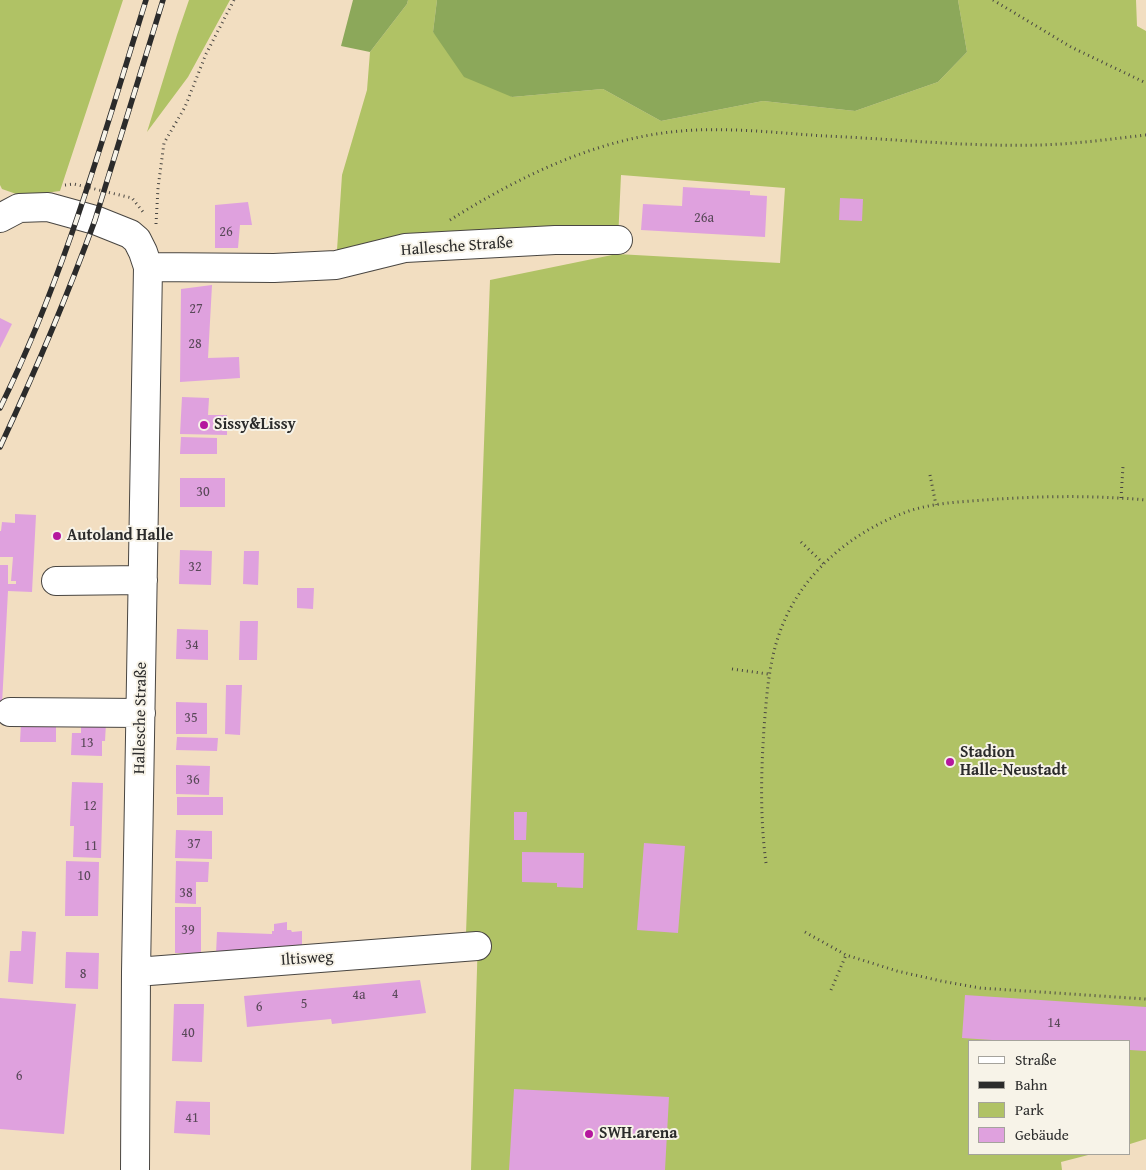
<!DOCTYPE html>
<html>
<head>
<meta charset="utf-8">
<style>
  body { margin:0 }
  #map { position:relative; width:1146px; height:1170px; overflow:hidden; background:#f2dec1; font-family:"Gentium Book Plus",serif }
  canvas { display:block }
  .legend { position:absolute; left:968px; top:1040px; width:162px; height:115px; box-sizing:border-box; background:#f7f3e8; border:1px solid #a5a39c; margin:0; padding:6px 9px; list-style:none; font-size:15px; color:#2b2b2b }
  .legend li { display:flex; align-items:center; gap:10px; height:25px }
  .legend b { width:25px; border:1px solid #a5a39c }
</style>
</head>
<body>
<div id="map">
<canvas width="1146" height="1170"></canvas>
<ul class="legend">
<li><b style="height:6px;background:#fff"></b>Straße</li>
<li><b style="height:6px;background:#2b2b2b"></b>Bahn</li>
<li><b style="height:14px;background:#b0c265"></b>Park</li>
<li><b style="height:14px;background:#dfa1de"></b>Gebäude</li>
</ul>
</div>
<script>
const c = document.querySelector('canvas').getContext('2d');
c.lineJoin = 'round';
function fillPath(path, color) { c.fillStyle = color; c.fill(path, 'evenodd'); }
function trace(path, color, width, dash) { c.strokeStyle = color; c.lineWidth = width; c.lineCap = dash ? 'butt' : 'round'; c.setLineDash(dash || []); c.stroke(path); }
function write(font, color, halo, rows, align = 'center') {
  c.font = font + ' "Gentium Book Plus",serif'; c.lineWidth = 4; c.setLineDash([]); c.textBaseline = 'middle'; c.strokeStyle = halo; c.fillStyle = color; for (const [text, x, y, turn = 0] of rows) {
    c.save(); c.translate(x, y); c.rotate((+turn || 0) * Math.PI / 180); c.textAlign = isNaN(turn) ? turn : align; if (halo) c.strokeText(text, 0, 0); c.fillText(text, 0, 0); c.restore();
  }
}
const green = new Path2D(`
  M0,0h123l-63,191 -38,5 -20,-7 -2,-4z
  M189,0h41l-42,77 -41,55 30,-97z
  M408,0h29l-4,32 79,65 91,-8 58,32 102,-20 92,10 83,-29 29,-30 -9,-52h178l1,26 9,5v1108l-16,5v-103h-160v113h122l-31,8 1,8h-591l7,-234 -12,-3 24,-653 127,-26 163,9 5,-75 -164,-13 -3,65 -282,25 6,-90 25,-85 3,-38 37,-48z`);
const forest = new Path2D(`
  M353,0h55l-1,4 -37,48 -29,-6z
  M437,0h521l9,52 -29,30 -83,29 -92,-10 -102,20 -58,-32 -91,8 -48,-20 -31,-45z`);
const building = new Path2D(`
  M683,187l67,4v4l17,1 -2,41 -124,-7 2,-26 39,2z
  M840,198l23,1 -1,22 -23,-1z
  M248,202l4,23h-12l-2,23h-23v-43z
  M212,285l-4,73 31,-1 1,21 -60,4 1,-93z
  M0,318l12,6 -12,24z
  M182,397l27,1 -1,17h19v20l-47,-1z
  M181,437l36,1v16h-37z
  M180,478h45v29h-45z
  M15,514l21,1 -4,77 -24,-1 -6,113h-2v-139h8v19h8v-3h-5l2,-24h-13v-26h1l1,-9 13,1z
  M180,550l32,1 -1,34 -32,-1z
  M244,551h15l-1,34 -15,-1z
  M297,588h17l-1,21 -16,-1z
  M240,621h18l-1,39h-18z
  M177,629l31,1v30l-32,-1z
  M226,685h16l-2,50 -15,-1z
  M176,702l31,1v31h-31z
  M21,723l35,1v18h-36z
  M81,723h25l-1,18h-3v15l-31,-1 1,-22h9z
  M177,737l41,1 -1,13 -41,-1z
  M176,765l34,1 -1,29 -33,-1z
  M72,782l31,1 -2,75 -28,-1 1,-31h-4z
  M177,797h46v18h-46z
  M514,812h13l-1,28h-12z
  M176,830l36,1v28l-37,-1z
  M644,843l41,3 -7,87 -41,-3z
  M522,852l62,1 -1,35 -26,-1v-4l-35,-1z
  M66,861l33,1 -1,54h-33z
  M176,861l33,1 -1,20h-12v22l-21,-1z
  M175,907h26v46h-26z
  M287,922v8h4l1,2 10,-1v21l-86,2 1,-22 55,2v-3h2v-7z
  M22,931l14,1 -3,52 -25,-2 2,-31h11z
  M66,952l33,1 -1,36 -33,-1z
  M420,980l6,33 -94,11 -1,-5 -84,8 -3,-31z
  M965,995l181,12v44l-16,-1v-9h-123l-45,-3z
  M0,998l76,6 -12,130 -64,-5z
  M174,1004h30l-2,58 -30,-1z
  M514,1089l155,8 -4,73h-156z
  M176,1101l34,1v33l-36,-2z`);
const path = new Path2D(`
  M993,0l78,47 75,36
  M65,185l9,-1 58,14 11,14
  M450,220c70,-44 148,-82 231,-89 47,-4 97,2 144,5 71,3 144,11 215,9 36,-1 71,-6 106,-10
  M156,224l2,-36 6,-45 21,-36 21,-53 28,-54
  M930,475l6,30
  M1121,498l2,-32
  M801,542l23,22
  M732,669l36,5
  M766,863c-6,-45 -5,-90 -2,-135 3,-36 5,-71 19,-104 22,-54 72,-94 126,-113 24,-8 50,-9 75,-11 53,-4 108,-5 162,0
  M805,932l41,23 51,16 44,10 39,7 166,11
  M831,990l15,-35`);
const minor = new Path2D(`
  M0,218l19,-10 29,-1 47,13 35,14 7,6 6,12 5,15 -12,705 -1,198
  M148,267l126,1 62,-3 69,-17 150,-8h63
  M56,581l87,-1
  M10,712l131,1
  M136,972l341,-26`);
const rail = new Path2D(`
  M0,408c64,-130 103,-270 146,-408
  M0,447c35,-75 67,-150 95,-227l68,-220`);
const markers = [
  [204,425,5,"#b5179e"],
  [57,536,5,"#b5179e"],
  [950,762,5,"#b5179e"],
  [589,1134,5,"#b5179e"]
];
const numberNames = [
  ["26a",704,218],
  ["26",226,232],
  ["27",196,309],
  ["28",195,344],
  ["30",203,492],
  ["32",195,567],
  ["34",192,645],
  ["35",191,718],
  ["13",87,743],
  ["36",193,780],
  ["12",90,806],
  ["37",194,844],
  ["11",91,846],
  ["10",84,876],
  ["38",186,893],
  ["39",188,930],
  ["8",83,974],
  ["4",395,994],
  ["4a",359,995],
  ["5",304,1004],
  ["6",259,1007],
  ["14",1054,1023],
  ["40",188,1033],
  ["6",19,1076],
  ["41",192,1118]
];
const streetNames = [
  ["Hallesche Straße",457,247,-4],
  ["Hallesche Straße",141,718,-89],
  ["Iltisweg",307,959,-4]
];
const poiNames = [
  ["Sissy&Lissy",214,425],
  ["Autoland Halle",67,536],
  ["Stadion",960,753],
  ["Halle-Neustadt",960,771],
  ["SWH.arena",599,1134]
];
fillPath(green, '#b0c265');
fillPath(forest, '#8ca85a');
fillPath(building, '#dfa1de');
trace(minor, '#494642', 30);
trace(path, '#494642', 3, [1, 4]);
trace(minor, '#fff', 28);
trace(rail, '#2b2b2b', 5.5);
trace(rail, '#f7f3e8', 4, [11]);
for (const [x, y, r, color] of markers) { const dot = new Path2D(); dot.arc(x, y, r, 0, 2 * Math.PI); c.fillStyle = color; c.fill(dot); trace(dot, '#f7f3e8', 2); }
write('14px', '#584858', null, numberNames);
write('16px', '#2b2b2b', '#f7f3e8', streetNames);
write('bold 16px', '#2b2b2b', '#f7f3e8', poiNames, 'left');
</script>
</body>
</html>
